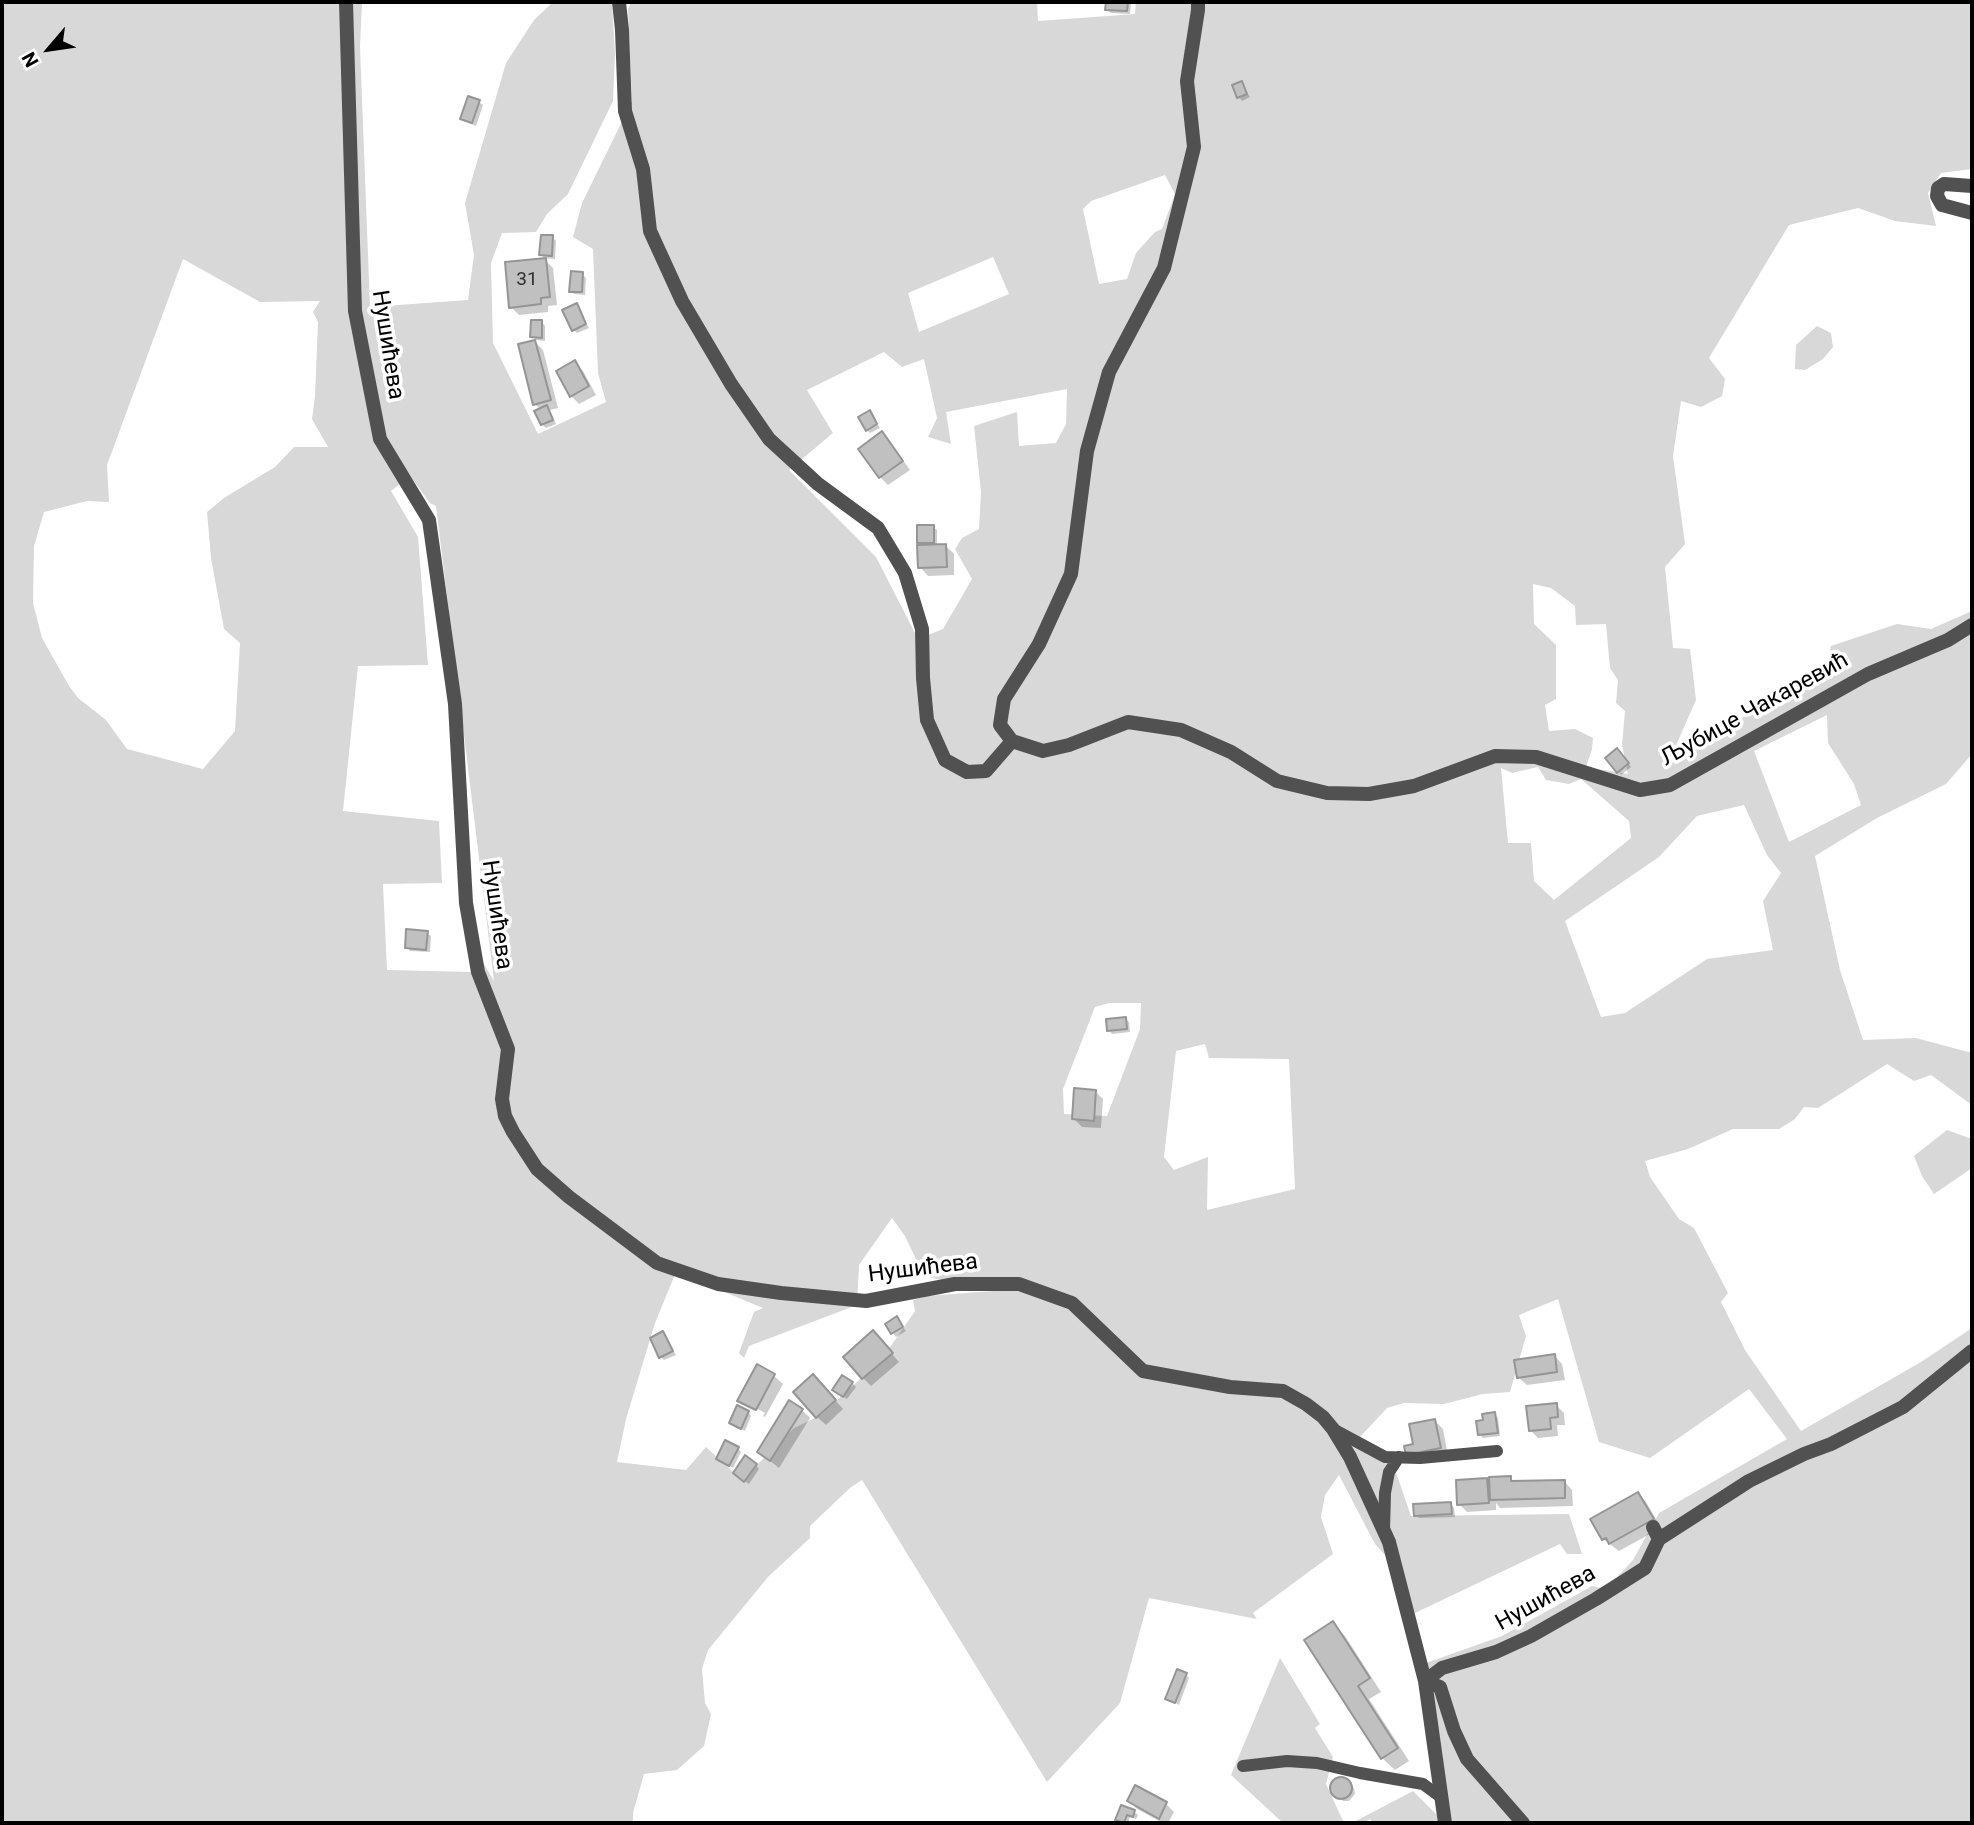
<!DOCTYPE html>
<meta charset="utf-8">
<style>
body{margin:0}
#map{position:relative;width:1974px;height:1825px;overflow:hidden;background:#fff;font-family:Roboto,sans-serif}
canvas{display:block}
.frame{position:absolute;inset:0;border:4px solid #000;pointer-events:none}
.north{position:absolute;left:14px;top:14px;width:70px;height:70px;-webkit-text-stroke:5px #fff;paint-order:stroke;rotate:241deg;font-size:19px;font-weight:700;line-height:28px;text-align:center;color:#000}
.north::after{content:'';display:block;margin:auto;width:24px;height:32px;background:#000;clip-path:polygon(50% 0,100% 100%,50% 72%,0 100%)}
</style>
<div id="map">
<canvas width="1974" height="1825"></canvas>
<div class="frame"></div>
<div class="north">N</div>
</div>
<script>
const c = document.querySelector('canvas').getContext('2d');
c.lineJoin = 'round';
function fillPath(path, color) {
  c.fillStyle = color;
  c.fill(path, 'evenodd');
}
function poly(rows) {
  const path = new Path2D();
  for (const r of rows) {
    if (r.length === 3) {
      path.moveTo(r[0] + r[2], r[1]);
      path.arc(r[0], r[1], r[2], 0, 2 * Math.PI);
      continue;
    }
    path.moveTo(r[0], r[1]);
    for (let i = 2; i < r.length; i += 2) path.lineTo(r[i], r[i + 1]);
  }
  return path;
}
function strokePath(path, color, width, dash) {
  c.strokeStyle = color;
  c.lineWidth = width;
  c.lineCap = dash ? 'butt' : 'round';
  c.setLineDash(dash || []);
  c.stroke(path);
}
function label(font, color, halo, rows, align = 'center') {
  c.font = font + ' Roboto,sans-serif';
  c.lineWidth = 7;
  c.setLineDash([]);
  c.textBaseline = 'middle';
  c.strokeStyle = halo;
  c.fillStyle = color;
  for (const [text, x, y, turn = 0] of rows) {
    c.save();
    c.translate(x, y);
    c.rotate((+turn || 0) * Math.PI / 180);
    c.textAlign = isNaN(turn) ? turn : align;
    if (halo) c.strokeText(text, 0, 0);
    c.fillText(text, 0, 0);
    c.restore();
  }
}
const green = poly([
 [2,2,362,2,360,47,370,307,468,300,474,255,465,203,506,63,534,20,553,2,612,2,615,54,613,101,568,194,547,214,536,232,502,233,491,263,493,343,538,434,606,402,598,373,593,249,573,237,582,203,632,101,628,9,631,2,1037,2,1038,21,1135,14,1136,2,1972,2,1972,169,1941,173,1928,193,1936,226,1895,221,1858,208,1789,225,1709,358,1725,379,1722,396,1701,407,1681,401,1673,456,1685,544,1665,567,1673,648,1690,649,1696,700,1669,761,1827,667,1831,646,1897,624,1931,629,1972,611,1972,754,1946,784,1877,818,1815,856,1840,970,1863,1040,1916,1038,1972,1053,1972,1105,1931,1075,1914,1081,1887,1064,1818,1108,1804,1107,1795,1119,1779,1129,1733,1129,1688,1149,1645,1161,1650,1177,1679,1219,1694,1228,1728,1293,1721,1302,1745,1350,1801,1431,1921,1362,1972,1328,1972,1823,1449,1823,1426,1663,1502,1636,1592,1586,1606,1589,1633,1560,1659,1513,1787,1439,1749,1389,1650,1458,1599,1442,1558,1299,1519,1315,1526,1336,1510,1392,1483,1394,1444,1404,1404,1403,1387,1408,1360,1437,1389,1452,1411,1516,1569,1514,1582,1554,1567,1554,1560,1544,1415,1613,1385,1555,1375,1544,1339,1475,1325,1495,1321,1517,1333,1554,1253,1613,1257,1619,1149,1598,1120,1703,1047,1782,862,1480,850,1488,810,1526,810,1538,768,1577,708,1650,702,1669,705,1703,711,1714,704,1746,677,1770,644,1774,633,1813,633,1823,2,1823],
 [1165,175,1175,194,1162,229,1155,232,1136,253,1127,279,1099,284,1083,209,1091,201],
 [993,257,1009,294,919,332,908,293],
 [183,259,260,302,320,301,313,312,318,322,315,396,312,419,328,447,294,447,275,467,224,498,207,512,211,558,224,629,240,643,235,731,203,769,127,749,106,720,78,698,69,686,42,638,33,603,34,546,44,512,87,501,109,502,107,465],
 [884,352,902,367,924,359,937,418,928,437,951,444,946,412,1067,389,1066,424,1056,443,1019,446,1017,412,974,426,981,492,979,529,962,538,955,549,972,579,943,629,918,639,876,557,789,470,833,433,807,390],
 [410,476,430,503,436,506,494,981,468,937,473,972,387,970,383,884,442,883,439,821,343,811,358,666,428,665,418,537,391,491],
 [1533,584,1551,588,1575,606,1576,625,1606,624,1610,668,1618,680,1616,703,1625,711,1622,745,1628,774,1586,767,1592,749,1593,738,1575,729,1549,731,1545,705,1556,699,1556,645,1534,624],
 [1827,715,1828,743,1854,784,1861,805,1789,842,1754,751],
 [1538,767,1546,780,1569,784,1581,779,1629,821,1631,838,1554,900,1534,881,1531,843,1508,843,1501,768,1512,773],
 [1744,805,1767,855,1781,873,1763,901,1773,950,1707,959,1625,1013,1601,1017,1565,921,1659,857,1697,816],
 [1109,1003,1141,1003,1140,1029,1107,1116,1064,1114,1063,1089,1095,1007],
 [1205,1044,1209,1058,1289,1059,1295,1189,1207,1210,1208,1157,1174,1170,1164,1157,1176,1051],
 [892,1218,905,1236,924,1276,993,1291,927,1296,913,1300,915,1311,882,1359,821,1415,794,1428,742,1480,706,1447,686,1470,617,1462,626,1419,655,1323,676,1272,763,1308,754,1312,739,1353,744,1358,749,1346,857,1305,859,1265],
 [1817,326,1831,333,1833,347,1823,359,1805,370,1795,369,1796,345],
 [1947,1130,1972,1139,1972,1168,1934,1194,1922,1176,1914,1156],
 [1280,1658,1320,1724,1315,1728,1333,1757,1326,1784,1344,1823,1283,1823,1231,1775],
 [1413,1791,1437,1815,1438,1823,1373,1823,1370,1819,1364,1823,1352,1823]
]);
const shadow = poly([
 [1107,2,1131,2,1130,14,1111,13,1107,10],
 [1241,83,1250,97,1242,101,1239,97],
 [479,102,483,105,476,126,466,122,462,119],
 [552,237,556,241,555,259,544,258,541,254],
 [545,260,553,268,557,305,548,306,548,312,519,315,511,307],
 [582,274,586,278,585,295,574,294,571,291],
 [576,305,589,328,577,333,574,330],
 [542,322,545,326,545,341,536,340,532,337],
 [535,342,543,350,558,408,550,410,556,424,546,428,542,424,541,410,535,404],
 [575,363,583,371,596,395,579,404,571,396],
 [873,416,880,428,870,433,867,430],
 [882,434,890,442,910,470,888,485,880,477],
 [933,527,937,530,937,546,946,546,954,554,954,575,928,576,920,567,923,546,919,542],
 [1621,754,1631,767,1621,775,1618,771],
 [427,933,431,936,430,952,410,951,407,947],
 [1125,1019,1129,1022,1130,1032,1112,1034,1109,1030],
 [1095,1091,1103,1099,1101,1128,1082,1127,1074,1119],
 [897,1319,906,1331,896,1337,893,1333],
 [663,1333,676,1355,664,1360,661,1357],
 [881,1341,899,1362,871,1386,863,1378],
 [1554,1355,1562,1364,1565,1380,1527,1385,1518,1377],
 [757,1367,774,1376,783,1384,765,1417,748,1408,739,1400],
 [747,1403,765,1413,763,1416,747,1407],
 [852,1383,856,1387,847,1399,838,1393],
 [821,1384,843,1409,826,1425,817,1417],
 [1556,1405,1564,1413,1565,1425,1557,1425,1558,1436,1538,1438,1530,1430],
 [802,1410,810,1418,779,1468,759,1452],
 [748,1412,751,1416,745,1431,731,1423],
 [1494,1414,1498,1418,1500,1436,1483,1438,1480,1435,1485,1421],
 [1435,1421,1443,1429,1448,1456,1416,1462,1415,1446],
 [738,1448,741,1452,733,1468,718,1459],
 [756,1465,759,1469,749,1484,738,1477],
 [1510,1478,1516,1483,1564,1481,1572,1490,1573,1506,1500,1508,1496,1503,1496,1510,1467,1512,1459,1504,1486,1480,1491,1485],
 [1638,1494,1646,1502,1661,1528,1619,1551,1603,1539],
 [1451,1504,1454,1508,1455,1517,1419,1518,1416,1515],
 [1333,1624,1345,1636,1381,1692,1369,1699,1409,1761,1395,1770,1382,1758],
 [1186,1675,1189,1678,1179,1705,1167,1698],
 [1342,1779,1354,1788,1355,1794,1349,1801,1343,1801,1334,1793,1332,1787,1337,1780],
 [1136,1788,1166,1804,1174,1812,1168,1823,1163,1823,1137,1809,1129,1801],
 [1134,1812,1138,1815,1136,1819,1130,1817,1128,1823,1122,1823,1117,1819]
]);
const building = poly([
 [1106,2,1128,2,1127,11,1105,10,1106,2],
 [1242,81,1247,94,1237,98,1232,85,1242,81],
 [468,96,480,100,472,123,460,119,468,96],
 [541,235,553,235,552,256,539,255,541,235],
 [546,258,550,297,541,298,541,304,509,308,505,262,546,258],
 [571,271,583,272,582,292,569,292,571,271],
 [577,303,586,324,572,331,562,310,577,303],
 [531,320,542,320,542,338,530,337,531,320],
 [535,340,551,400,533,405,518,344,535,340],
 [575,360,589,386,570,397,556,371,575,360],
 [547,405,553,420,541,425,534,411,547,405],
 [870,410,877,424,866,431,858,417,870,410],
 [882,431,903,461,879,478,858,449,882,431],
 [917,525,934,525,934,543,917,543,917,525],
 [946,544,947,567,918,568,917,545,946,544],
 [1617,748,1629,763,1617,773,1605,758,1617,748],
 [406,929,428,931,426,950,405,948,406,929],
 [1126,1017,1127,1029,1107,1031,1106,1019,1126,1017],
 [1074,1088,1096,1090,1094,1121,1072,1119,1074,1088],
 [897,1316,903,1327,891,1334,885,1324,897,1316],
 [873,1330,893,1353,862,1379,843,1357,873,1330],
 [663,1331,673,1351,659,1358,650,1338,663,1331],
 [1555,1354,1557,1372,1517,1378,1514,1360,1555,1354],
 [757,1364,775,1374,756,1410,737,1401,757,1364],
 [813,1374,836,1400,816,1418,793,1392,813,1374],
 [842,1375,853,1382,843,1397,832,1390,842,1375],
 [789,1400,803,1409,770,1461,757,1452,789,1400],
 [1557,1403,1558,1417,1550,1418,1551,1429,1529,1431,1526,1406,1557,1403],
 [737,1405,749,1411,741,1429,729,1423,737,1405],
 [1495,1412,1498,1433,1478,1435,1476,1421,1483,1420,1482,1414,1495,1412],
 [1435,1419,1441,1448,1406,1455,1404,1446,1413,1444,1409,1424,1435,1419],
 [725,1440,739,1447,729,1466,716,1459,725,1440],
 [745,1455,757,1464,744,1482,733,1473,745,1455],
 [1511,1476,1511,1481,1565,1480,1565,1498,1490,1500,1489,1477,1511,1476],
 [1487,1478,1489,1503,1457,1505,1456,1480,1487,1478],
 [1638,1492,1654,1519,1609,1544,1606,1538,1602,1540,1590,1519,1638,1492],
 [1451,1502,1452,1514,1414,1516,1413,1504,1451,1502],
 [1333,1621,1370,1678,1358,1686,1398,1748,1381,1759,1304,1640,1333,1621],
 [1177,1669,1187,1673,1175,1703,1165,1699,1177,1669],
 [1341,1788,11],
 [1135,1785,1167,1802,1159,1819,1127,1801,1135,1785],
 [1121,1805,1135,1810,1133,1817,1127,1815,1124,1823,1115,1820,1121,1805]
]);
const service = poly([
 [1333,1429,1385,1457,1420,1458,1497,1451],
 [1384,1530,1385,1493,1389,1472,1399,1457],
 [1243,1766,1287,1761,1317,1763,1360,1773,1423,1784,1442,1798]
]);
const minor = poly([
 [346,2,355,311,380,439,429,520,455,704,466,903,478,972,508,1049,502,1099,505,1116,513,1132,537,1169,569,1197,657,1263,718,1284,781,1293,866,1301,955,1284,1019,1284,1072,1303,1143,1371,1230,1387,1283,1391,1306,1404,1323,1417,1333,1429,1350,1457,1389,1542,1425,1681,1445,1823],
 [619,2,622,30,625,111,643,169,650,231,682,301,731,384,769,439,818,484,878,528,905,573,922,629,923,678,927,720,945,760,967,772,986,771,1012,741],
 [1972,186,1944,184,1938,188,1937,196,1942,205,1972,213],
 [1012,741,1043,751,1069,745,1128,722,1181,730,1231,752,1277,781,1327,793,1369,794,1414,786,1495,756,1536,757,1640,790,1670,785,1868,674,1948,640,1972,625],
 [1012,741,1000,725,1004,699,1039,644,1071,574,1087,451,1109,372,1164,268,1194,147,1187,81,1198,10,1198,2],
 [1659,1539,1749,1481,1804,1454,1831,1444,1903,1407,1972,1351],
 [1425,1681,1442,1668,1496,1652,1531,1636,1596,1599,1645,1568,1659,1539,1653,1527],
 [1425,1681,1440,1687,1454,1731,1467,1759,1523,1823]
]);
const numberNames = [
 ["31",527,280]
];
const streetNames = [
 ["Нушићева",387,345,81],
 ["Љубице Чакаревић",1755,710,-29],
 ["Нушићева",496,915,82],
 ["Нушићева",923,1269,-7],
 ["Нушићева",1546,1599,-29]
];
fillPath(green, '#d8d8d8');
fillPath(shadow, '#0003');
fillPath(building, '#c0c0c0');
strokePath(building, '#959595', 2);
strokePath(service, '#515151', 12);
strokePath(minor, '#515151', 14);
label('19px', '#303030', null, numberNames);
label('23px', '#000', '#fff', streetNames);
</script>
